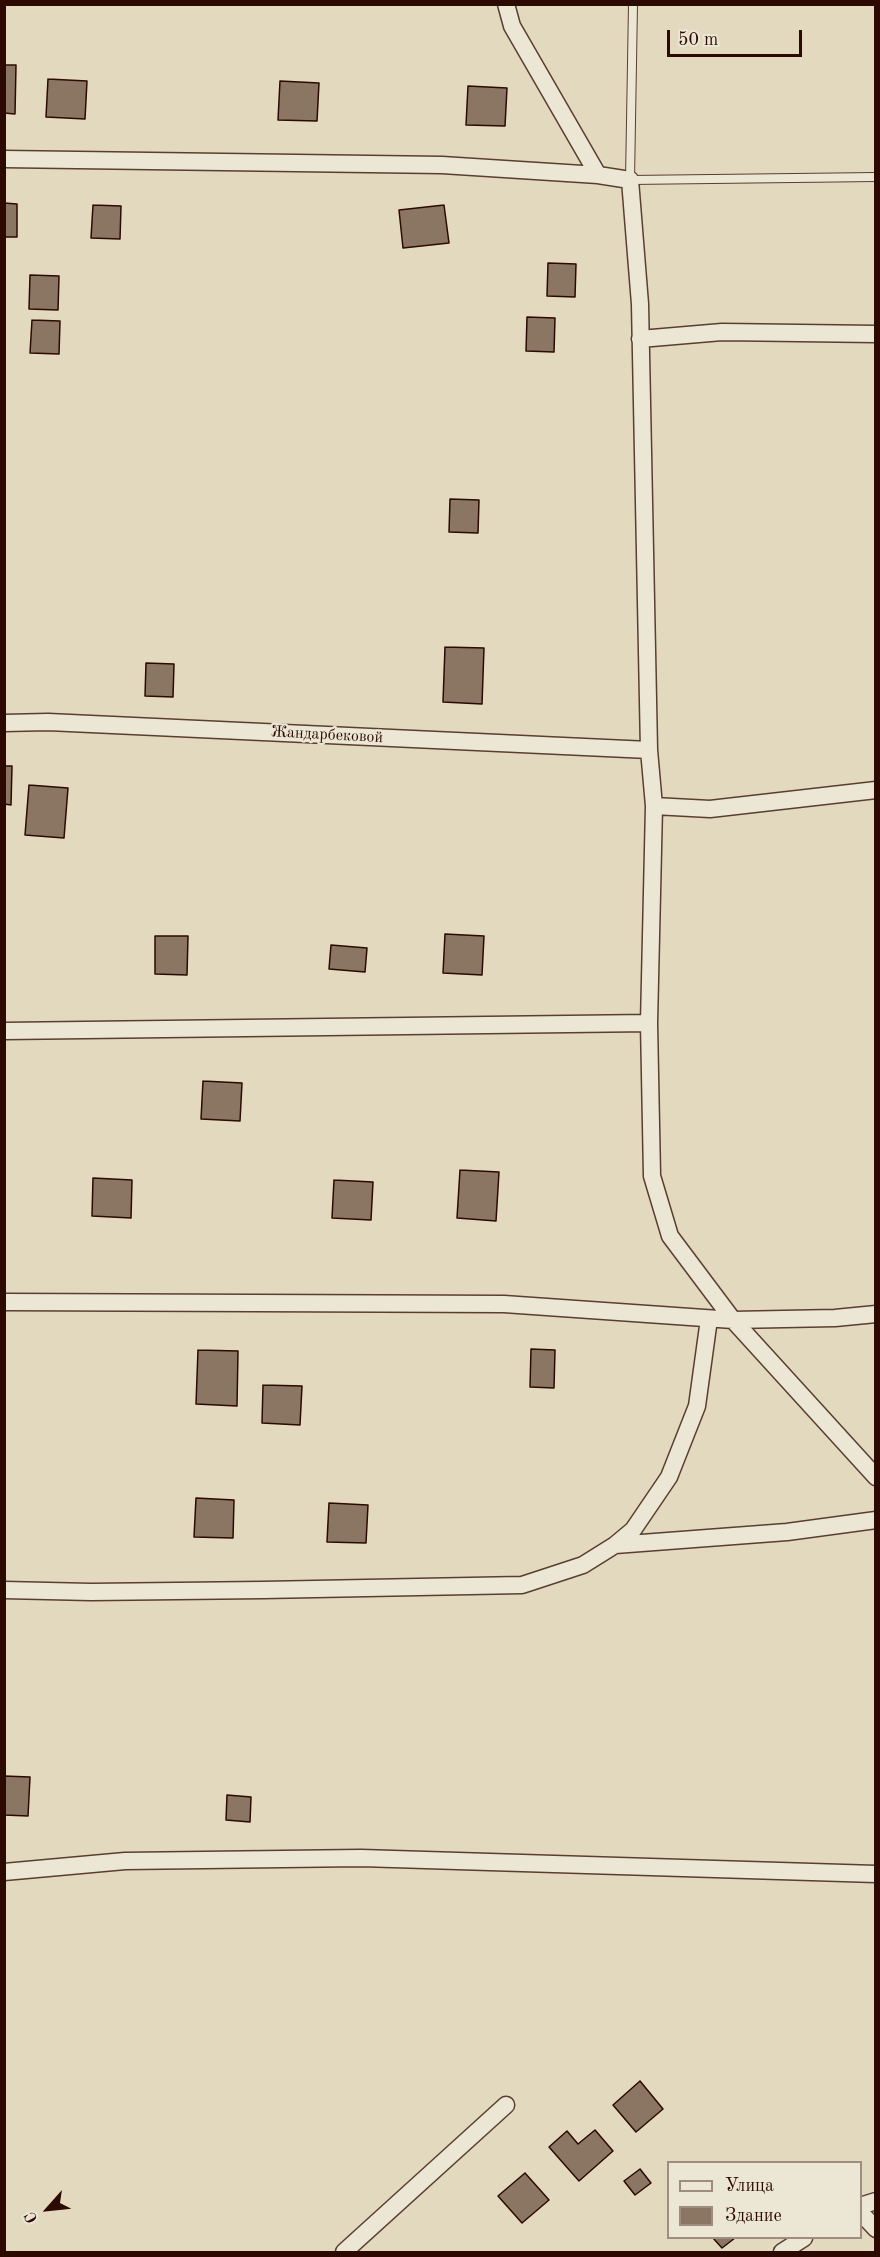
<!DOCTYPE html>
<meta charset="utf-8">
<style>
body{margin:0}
#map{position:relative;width:880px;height:2257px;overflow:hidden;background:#e2d9bf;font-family:"Old Standard TT",serif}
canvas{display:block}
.frame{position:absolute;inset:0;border:6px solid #2c0a01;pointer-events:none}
.legend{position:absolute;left:667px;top:2161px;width:195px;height:78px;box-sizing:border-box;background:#ece6d5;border:2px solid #9f8e80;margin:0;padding:8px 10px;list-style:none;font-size:18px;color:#2c0a01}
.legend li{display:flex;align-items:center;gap:12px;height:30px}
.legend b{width:30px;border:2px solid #9f8e80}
.north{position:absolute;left:18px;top:2179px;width:60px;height:60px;-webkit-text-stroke:4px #ece6d5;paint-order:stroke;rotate:243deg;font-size:16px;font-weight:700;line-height:24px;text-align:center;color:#2c0a01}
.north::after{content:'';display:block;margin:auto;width:21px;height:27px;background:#2c0a01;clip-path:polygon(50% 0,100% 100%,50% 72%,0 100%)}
.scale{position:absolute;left:667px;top:30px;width:135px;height:27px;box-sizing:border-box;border:3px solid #2c0a01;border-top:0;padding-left:8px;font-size:18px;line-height:21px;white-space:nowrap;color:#2c0a01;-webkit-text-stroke:4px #ece6d5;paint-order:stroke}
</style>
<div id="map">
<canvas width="880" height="2257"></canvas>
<div class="frame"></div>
<ul class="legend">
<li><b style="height:8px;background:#ece6d5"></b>Улица</li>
<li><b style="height:16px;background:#8b7664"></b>Здание</li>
</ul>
<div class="north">С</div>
<div class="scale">50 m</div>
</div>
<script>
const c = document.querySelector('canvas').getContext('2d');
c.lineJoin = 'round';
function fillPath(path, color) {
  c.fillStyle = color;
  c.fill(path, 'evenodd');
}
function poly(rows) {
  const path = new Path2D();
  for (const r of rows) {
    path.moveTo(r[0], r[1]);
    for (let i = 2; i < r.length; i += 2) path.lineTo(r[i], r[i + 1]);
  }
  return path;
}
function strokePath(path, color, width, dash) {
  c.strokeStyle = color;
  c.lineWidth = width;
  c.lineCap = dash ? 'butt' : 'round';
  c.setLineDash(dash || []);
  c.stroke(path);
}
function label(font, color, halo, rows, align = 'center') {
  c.font = font + ' "Old Standard TT",serif';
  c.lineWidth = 4.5;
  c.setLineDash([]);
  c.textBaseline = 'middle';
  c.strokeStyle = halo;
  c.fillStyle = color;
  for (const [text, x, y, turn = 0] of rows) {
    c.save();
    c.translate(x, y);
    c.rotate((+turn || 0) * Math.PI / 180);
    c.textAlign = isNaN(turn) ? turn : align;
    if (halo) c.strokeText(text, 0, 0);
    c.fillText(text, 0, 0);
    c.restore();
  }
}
const building = poly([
 [4,65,16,65,15,114,4,113,4,65],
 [48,79,87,81,85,119,46,117,48,79],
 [280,81,319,83,317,121,278,120,280,81],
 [468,86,507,88,505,126,466,125,468,86],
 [4,203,17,204,17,237,4,237,4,203],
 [93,205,121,206,120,239,91,238,93,205],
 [444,205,449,243,403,248,399,210,444,205],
 [548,263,576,264,575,297,547,296,548,263],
 [30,275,59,276,58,310,29,309,30,275],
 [527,317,555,318,554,352,526,351,527,317],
 [32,320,60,321,59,354,30,353,32,320],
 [450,499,479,500,478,533,449,532,450,499],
 [445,647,484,648,482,704,443,702,445,647],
 [146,663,174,664,173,697,145,696,146,663],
 [4,766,12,766,11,805,4,804,4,766],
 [29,785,68,788,64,838,25,835,29,785],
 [445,934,484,936,482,975,443,973,445,934],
 [155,936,188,936,187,975,155,974,155,936],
 [331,945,367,948,365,972,329,969,331,945],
 [203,1081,242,1083,240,1121,201,1119,203,1081],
 [460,1170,499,1172,496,1221,457,1218,460,1170],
 [93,1178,132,1180,131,1218,92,1216,93,1178],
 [334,1180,373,1182,371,1220,332,1218,334,1180],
 [531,1349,555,1350,554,1388,530,1387,531,1349],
 [198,1350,238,1351,237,1406,196,1404,198,1350],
 [263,1385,302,1386,300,1425,262,1423,263,1385],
 [196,1498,234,1500,233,1538,194,1537,196,1498],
 [329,1503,368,1505,366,1543,327,1542,329,1503],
 [4,1776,30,1777,28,1816,4,1815,4,1776],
 [227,1795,251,1797,250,1822,226,1820,227,1795],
 [640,2081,663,2109,636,2132,613,2105,640,2081],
 [595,2130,613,2151,579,2181,549,2147,567,2131,578,2144,595,2130],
 [640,2169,651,2183,635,2195,624,2181,640,2169],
 [525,2173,549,2200,522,2223,498,2196,525,2173],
 [713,2238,735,2238,722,2248,713,2238]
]);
const service = poly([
 [633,4,630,180,876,177]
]);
const minor = poly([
 [506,4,512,26,598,175],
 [4,159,442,165,598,175,630,180,640,304,649,750,654,806,649,1023,652,1176,670,1236,733,1320,876,1477],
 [640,339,722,332,876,334],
 [4,723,48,722,649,750],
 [654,806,710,809,876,790],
 [4,1031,649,1023],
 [4,1302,504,1304,733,1320,835,1318,876,1314],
 [615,1545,787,1532,876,1520],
 [4,1590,91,1592,263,1590,522,1585,583,1565,615,1545,633,1530,669,1477,697,1406,709,1319],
 [4,1872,125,1861,361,1858,876,1874],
 [860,2206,876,2201],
 [860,2212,876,2229],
 [344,2252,506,2105],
 [782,2252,804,2238]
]);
const streetNames = [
 ["Жандарбековой",327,735,3]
];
fillPath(building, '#8b7664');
strokePath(building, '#2c0a01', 1.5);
strokePath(service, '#5a3e30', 10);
strokePath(minor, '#5a3e30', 19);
strokePath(service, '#ece6d5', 8);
strokePath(minor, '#ece6d5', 16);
label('16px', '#2c0a01', '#ece6d5', streetNames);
</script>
